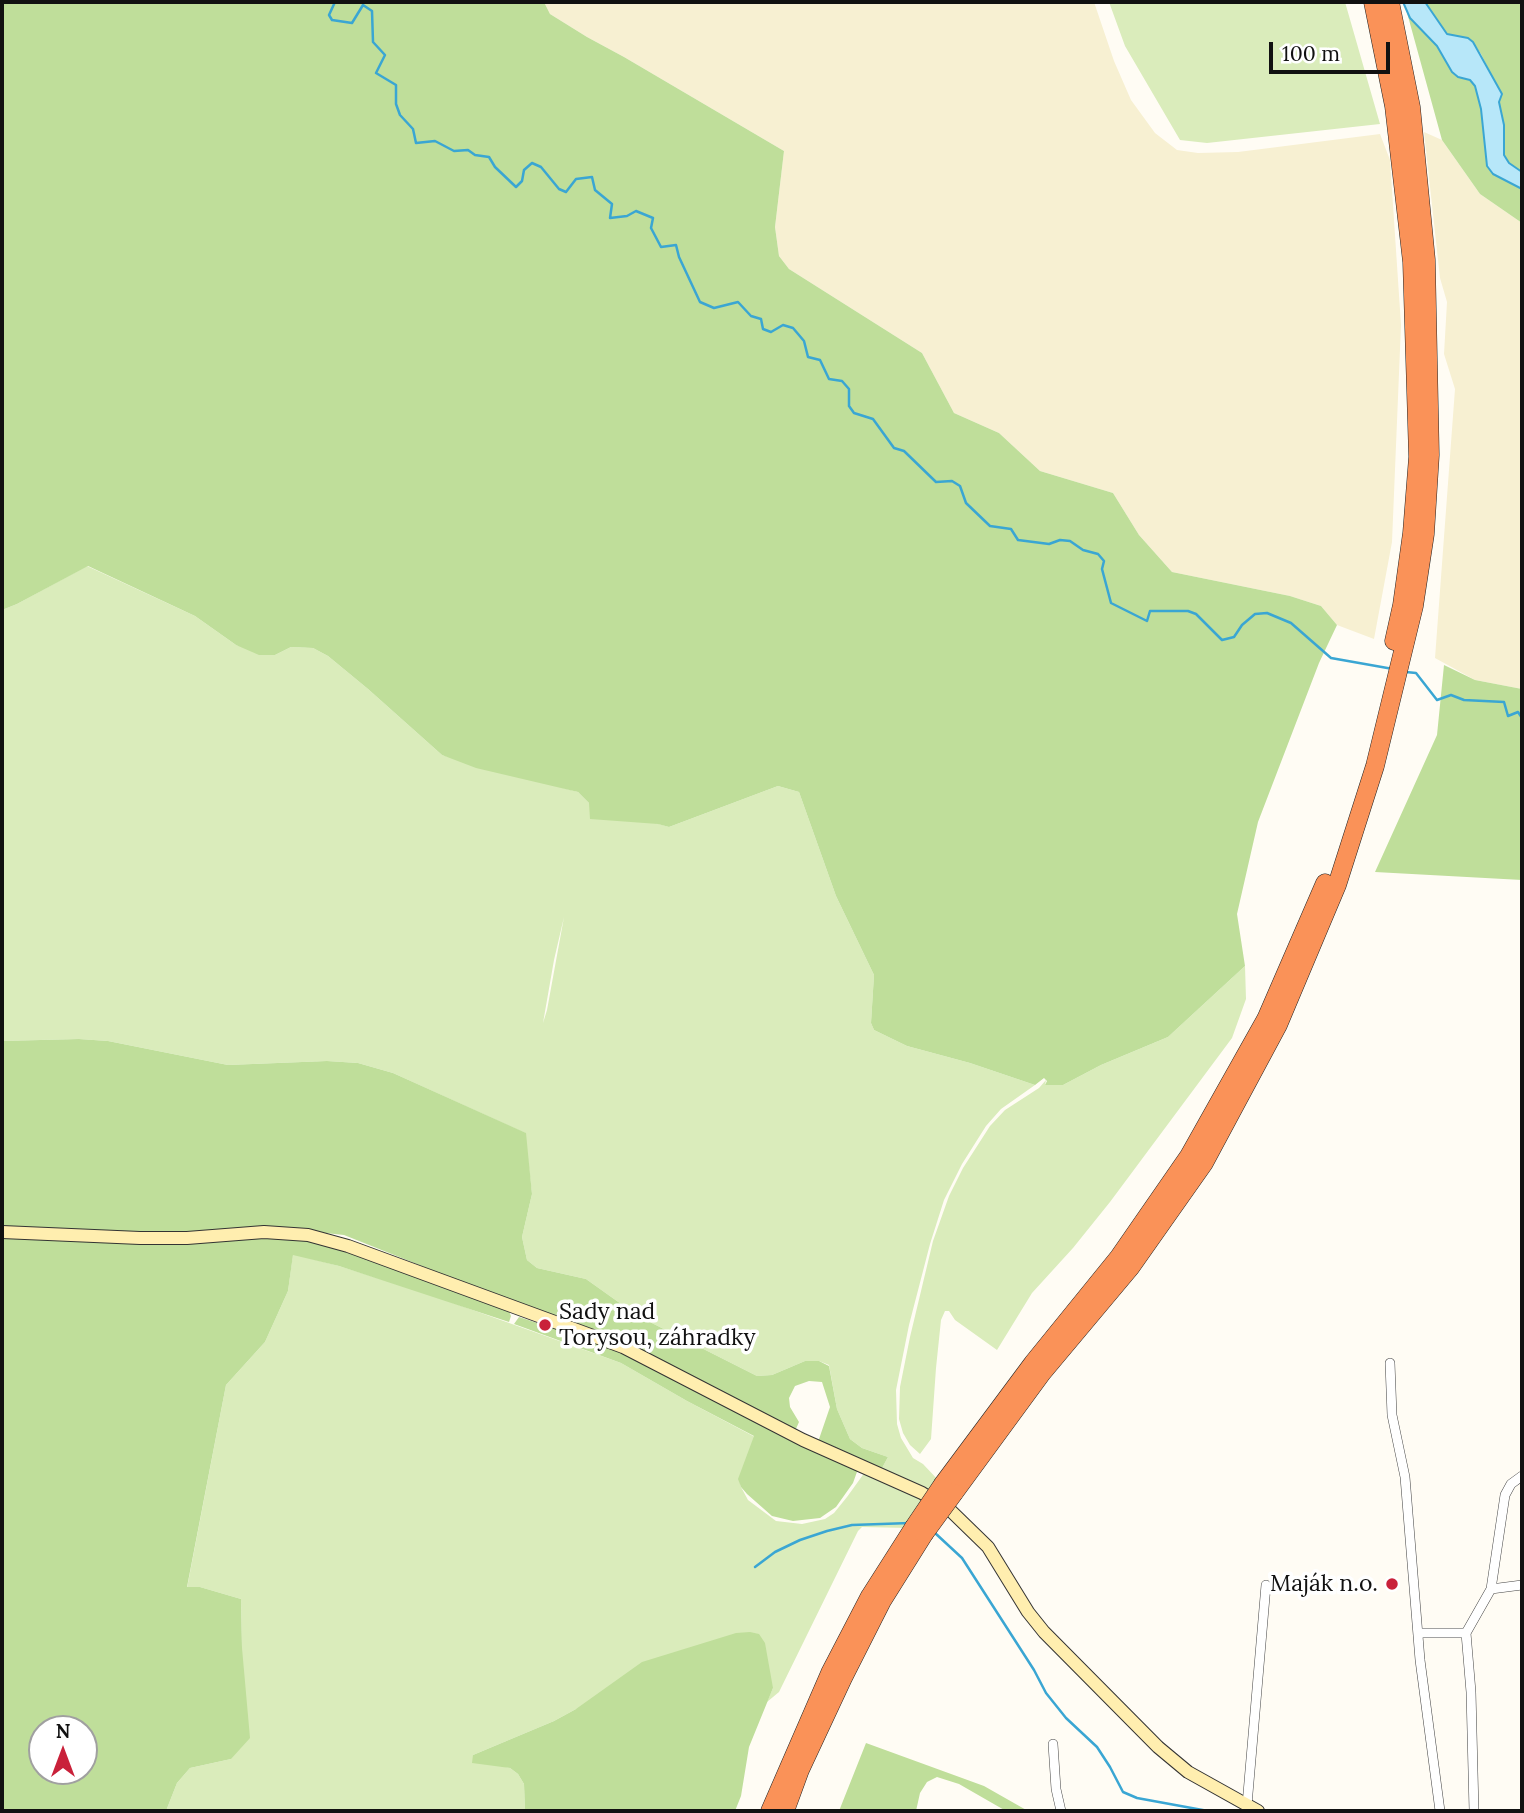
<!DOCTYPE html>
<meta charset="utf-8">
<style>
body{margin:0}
#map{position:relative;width:1524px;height:1813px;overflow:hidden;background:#fffcf4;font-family:Lora,serif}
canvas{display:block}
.frame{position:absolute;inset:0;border:4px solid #111;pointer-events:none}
.north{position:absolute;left:28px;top:1715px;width:70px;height:70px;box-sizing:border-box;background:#fff;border:2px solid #a0a0a0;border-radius:50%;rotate:0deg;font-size:19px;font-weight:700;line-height:28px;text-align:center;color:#111}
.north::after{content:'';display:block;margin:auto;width:24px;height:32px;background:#c9213a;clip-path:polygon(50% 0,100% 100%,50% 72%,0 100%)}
.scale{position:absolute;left:1269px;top:42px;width:121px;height:32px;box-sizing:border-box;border:4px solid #111;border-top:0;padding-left:9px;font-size:21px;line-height:24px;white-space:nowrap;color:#111;-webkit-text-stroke:5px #fff;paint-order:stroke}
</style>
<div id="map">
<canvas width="1524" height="1813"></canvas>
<div class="frame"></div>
<div class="north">N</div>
<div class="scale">100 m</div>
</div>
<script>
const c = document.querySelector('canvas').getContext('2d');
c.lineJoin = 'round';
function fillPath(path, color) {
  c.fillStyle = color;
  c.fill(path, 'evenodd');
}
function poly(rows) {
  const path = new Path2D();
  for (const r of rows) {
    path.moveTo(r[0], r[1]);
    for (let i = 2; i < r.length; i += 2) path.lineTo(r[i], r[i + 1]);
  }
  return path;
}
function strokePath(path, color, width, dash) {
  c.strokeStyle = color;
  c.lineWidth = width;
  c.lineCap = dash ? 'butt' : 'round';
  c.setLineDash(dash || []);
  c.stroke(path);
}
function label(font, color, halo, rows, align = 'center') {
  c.font = font + ' Lora,serif';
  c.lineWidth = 7;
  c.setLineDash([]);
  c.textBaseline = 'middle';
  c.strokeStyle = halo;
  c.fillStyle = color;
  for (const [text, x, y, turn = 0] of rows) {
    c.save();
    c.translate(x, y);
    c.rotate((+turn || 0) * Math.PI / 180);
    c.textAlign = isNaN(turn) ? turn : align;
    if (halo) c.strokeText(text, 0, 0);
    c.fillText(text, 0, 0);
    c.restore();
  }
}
const farmland = poly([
 [544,2,1094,2,1114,61,1131,100,1155,133,1177,150,1198,153,1238,152,1380,134,1390,160,1401,325,1392,542,1374,639,1337,625,1321,606,1290,596,1172,572,1139,535,1113,493,1040,471,999,433,954,413,922,353,789,269,779,256,775,227,784,151,624,57,587,37,550,14],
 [1424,132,1442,140,1480,194,1522,223,1522,689,1475,680,1435,658,1455,389,1444,354,1447,302,1440,278]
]);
const green = poly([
 [1109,2,1345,2,1380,124,1207,143,1180,140,1125,46],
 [87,566,195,616,236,645,275,655,291,647,313,648,328,656,368,689,442,755,578,792,589,803,669,827,778,786,799,792,836,896,874,975,871,1023,874,1030,907,1046,970,1063,1035,1085,1001,1109,986,1126,962,1164,944,1200,930,1244,909,1325,896,1390,897,1424,901,1438,913,1458,923,1464,940,1482,938,1495,881,1470,888,1457,862,1448,850,1439,837,1409,829,1365,819,1361,805,1361,772,1375,757,1376,638,1316,586,1279,537,1268,527,1260,522,1237,532,1194,525,1133,393,1073,358,1063,327,1061,228,1065,108,1041,79,1039,2,1041,2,610,17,604],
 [564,917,547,1010,543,1023,554,960],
 [1245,966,1246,999,1232,1038,1110,1202,1073,1248,1032,1293,997,1350,955,1320,949,1311,945,1311,941,1320,936,1368,931,1439,920,1454,910,1445,903,1433,899,1419,900,1387,910,1337,933,1241,949,1196,963,1168,990,1126,1005,1110,1039,1088,1046,1080,1045,1085,1063,1085,1101,1065,1168,1037],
 [293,1254,339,1266,428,1294,621,1363,687,1401,755,1437,739,1479,741,1487,748,1500,776,1521,802,1524,825,1519,834,1513,847,1497,865,1472,927,1500,909,1528,862,1527,858,1531,779,1692,767,1702,773,1688,576,1709,554,1721,473,1755,493,1764,510,1768,518,1774,524,1784,525,1811,166,1811,177,1783,190,1768,231,1759,242,1648,241,1599,200,1587,187,1588,226,1385,265,1342,288,1291]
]);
const forest = poly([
 [2,2,544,2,550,14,587,37,624,57,784,151,775,227,779,256,789,269,922,353,954,413,999,433,1040,471,1113,493,1139,535,1172,572,1290,596,1321,606,1337,625,1319,663,1258,822,1237,914,1245,966,1168,1037,1101,1065,1063,1085,1045,1085,1047,1081,1044,1078,1035,1085,970,1063,907,1046,874,1030,871,1023,874,975,836,896,799,792,778,786,669,827,658,824,590,819,589,803,578,792,476,768,442,755,368,689,328,656,313,648,291,647,275,655,259,655,236,645,195,616,88,566,17,604,2,610],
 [1425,2,1522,2,1522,172,1509,163,1504,155,1504,137,1499,102,1501,94,1481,54,1473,42,1468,38,1447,34],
 [1406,9,1410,18,1437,46,1452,72,1458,77,1470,80,1475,85,1481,109,1487,165,1493,174,1522,189,1522,223,1480,194,1442,140],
 [1444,665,1475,680,1522,689,1522,880,1375,872,1437,735],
 [79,1039,108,1041,228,1065,327,1061,358,1063,393,1073,526,1133,532,1194,522,1237,527,1260,537,1268,586,1279,638,1316,757,1376,772,1375,805,1361,819,1361,829,1366,837,1409,850,1439,862,1448,888,1457,881,1470,818,1442,830,1407,822,1382,809,1381,795,1386,789,1398,790,1407,799,1422,795,1431,608,1334,507,1300,344,1235,297,1230,337,1247,508,1309,511,1316,509,1322,339,1266,293,1255,288,1291,265,1342,226,1385,187,1587,200,1587,241,1599,242,1648,250,1738,231,1759,190,1768,177,1783,166,1811,2,1811,2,1041],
 [42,1729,84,1729,84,1771,42,1771],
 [519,1317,620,1350,858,1469,853,1483,836,1507,820,1518,793,1521,772,1516,747,1494,741,1487,738,1479,754,1436,687,1401,621,1363,514,1324],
 [750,1632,759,1634,765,1643,773,1688,749,1747,741,1796,735,1811,525,1811,524,1784,518,1774,510,1768,472,1763,473,1755,554,1721,576,1709,642,1662,736,1633],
 [866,1743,984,1786,1028,1811,1006,1811,959,1784,937,1777,927,1782,920,1793,916,1811,839,1811]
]);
const water = poly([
 [1403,2,1425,2,1447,34,1468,38,1473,42,1502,94,1499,102,1504,125,1504,155,1509,163,1522,172,1522,189,1493,174,1487,166,1481,109,1475,86,1470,80,1458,77,1452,72,1437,46,1410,18,1403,2]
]);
const stream = poly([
 [335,2,329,15,332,20,352,23,363,5,372,11,373,42,385,55,376,73,396,85,396,104,400,115,413,129,416,143,435,141,454,151,468,150,475,155,489,157,495,167,516,187,522,181,524,170,532,163,541,167,559,189,566,192,576,179,592,177,595,190,612,204,610,218,627,216,636,211,653,218,651,228,661,247,676,245,679,257,700,302,714,308,738,302,751,316,761,319,763,329,771,332,783,325,793,328,804,341,808,357,820,360,829,379,842,381,849,389,849,406,854,413,873,419,894,448,904,451,936,482,952,481,960,486,966,503,990,526,1011,529,1018,540,1049,544,1060,540,1070,541,1083,550,1098,554,1104,561,1102,569,1111,603,1147,621,1150,611,1188,611,1196,614,1222,640,1234,637,1242,625,1255,614,1267,613,1291,623,1331,658,1393,669],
 [1406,672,1416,673,1437,700,1451,695,1464,700,1504,702,1508,716,1518,712,1522,718],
 [935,1533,962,1558,1034,1670,1046,1693,1066,1718,1097,1747,1110,1767,1123,1792,1137,1798,1208,1811],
 [755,1567,775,1552,800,1540,827,1531,852,1525,910,1523]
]);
const street = poly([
 [1390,1363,1392,1415,1405,1477,1420,1660,1440,1811],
 [1491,1589,1522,1585],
 [1418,1633,1466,1633],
 [1053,1744,1056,1789,1061,1811],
 [1247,1805,1266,1585],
 [1474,1811,1471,1692,1466,1633,1491,1589,1505,1495,1511,1484,1522,1476]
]);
const secondary = poly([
 [2,1232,140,1238,187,1238,264,1232,308,1235,348,1246,623,1347,803,1440,922,1493,951,1511,988,1547,1028,1612,1044,1632,1158,1747,1188,1772,1258,1811]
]);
const highway = poly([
 [1373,2,1394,106,1412,262,1418,457,1412,533,1402,605,1394,641],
 [943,1484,1033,1363,1119,1257,1189,1156,1266,1019,1325,883],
 [954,1493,1042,1373,1130,1268,1204,1163,1278,1025,1337,885,1375,766,1414,606,1425,534,1430,455,1426,260,1411,107,1390,2],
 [770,1811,830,1673,870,1596,914,1527],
 [785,1811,800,1770,843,1678,882,1601,924,1534]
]);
const highwayBridge = poly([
 [914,1527,943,1484],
 [924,1534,954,1493]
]);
const markers = [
 [545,1325,7,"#c9213a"],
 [1392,1584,7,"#c9213a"]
];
const poiNames = [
 ["Sady nad",559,1312],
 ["Torysou, záhradky",559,1338],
 ["Maják n.o.",1378,1584,"right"]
];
fillPath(farmland, '#f7f0d2');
fillPath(green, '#daecbb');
fillPath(forest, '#bfde9a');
fillPath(water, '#b7e7f9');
strokePath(water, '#3aa6d3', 2);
strokePath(stream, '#3aa6d3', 2.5);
strokePath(street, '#444', 10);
strokePath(secondary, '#333', 14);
strokePath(highway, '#222', 19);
strokePath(street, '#fff', 9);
strokePath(secondary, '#ffeeaf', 12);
strokePath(highway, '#fa9258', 18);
strokePath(highwayBridge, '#222', 19, []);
strokePath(highwayBridge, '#fa9258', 18);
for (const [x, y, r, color] of markers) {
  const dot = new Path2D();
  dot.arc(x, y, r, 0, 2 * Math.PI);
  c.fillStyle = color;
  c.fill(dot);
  strokePath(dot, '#fff', 2.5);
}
label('23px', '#111', '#fff', poiNames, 'left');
</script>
